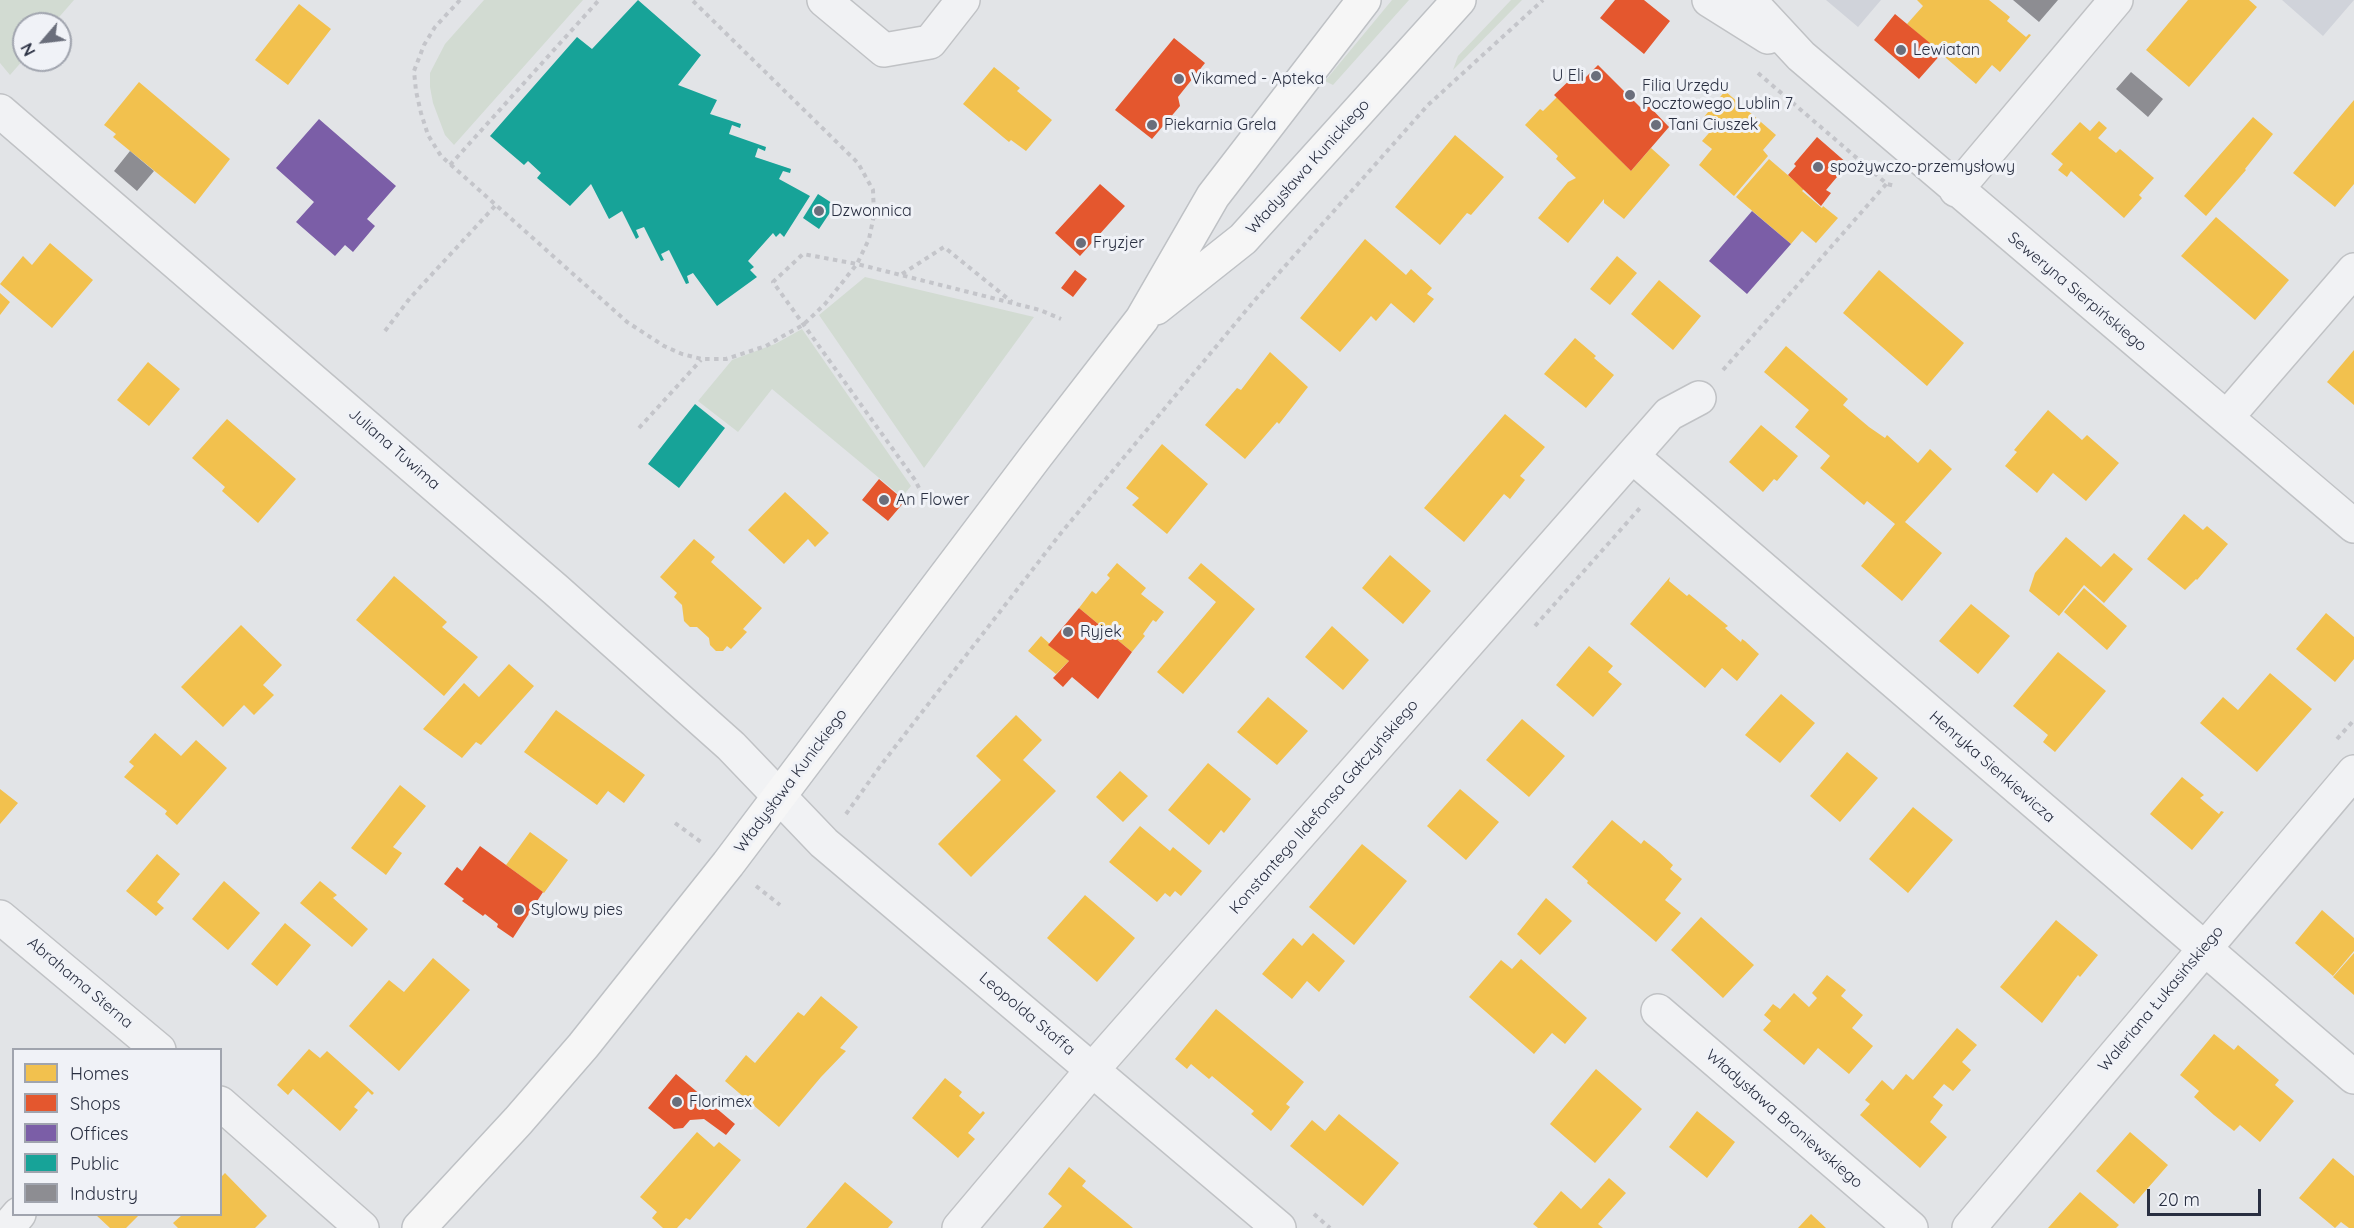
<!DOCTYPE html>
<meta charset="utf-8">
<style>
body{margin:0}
#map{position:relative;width:2354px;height:1228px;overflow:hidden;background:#e2e4e7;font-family:Quicksand,sans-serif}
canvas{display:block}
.legend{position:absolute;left:12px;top:1048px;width:210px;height:168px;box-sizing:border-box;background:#f0f2f7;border:2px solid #a0a4ae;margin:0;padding:8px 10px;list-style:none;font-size:18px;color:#292f41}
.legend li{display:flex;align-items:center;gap:12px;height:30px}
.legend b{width:30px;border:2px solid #a0a4ae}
.north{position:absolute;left:12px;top:12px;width:60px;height:60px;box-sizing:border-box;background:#f0f2f7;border:2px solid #a0a4ae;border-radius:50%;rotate:242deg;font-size:16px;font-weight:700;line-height:24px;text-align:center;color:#292f41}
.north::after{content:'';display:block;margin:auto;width:21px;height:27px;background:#6a6e7b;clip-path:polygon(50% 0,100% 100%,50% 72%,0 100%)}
.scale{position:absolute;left:2147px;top:1189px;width:114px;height:27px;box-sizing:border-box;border:3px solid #292f41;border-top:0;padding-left:8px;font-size:18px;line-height:21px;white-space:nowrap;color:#292f41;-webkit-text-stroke:4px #f0f2f7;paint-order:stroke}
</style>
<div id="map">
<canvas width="2354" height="1228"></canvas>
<ul class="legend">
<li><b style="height:16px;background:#f2c14e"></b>Homes</li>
<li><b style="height:16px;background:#e4572e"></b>Shops</li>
<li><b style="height:16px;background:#7b5ea7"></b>Offices</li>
<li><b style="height:16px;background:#17a398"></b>Public</li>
<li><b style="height:16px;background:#8d8d92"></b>Industry</li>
</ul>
<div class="north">N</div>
<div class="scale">20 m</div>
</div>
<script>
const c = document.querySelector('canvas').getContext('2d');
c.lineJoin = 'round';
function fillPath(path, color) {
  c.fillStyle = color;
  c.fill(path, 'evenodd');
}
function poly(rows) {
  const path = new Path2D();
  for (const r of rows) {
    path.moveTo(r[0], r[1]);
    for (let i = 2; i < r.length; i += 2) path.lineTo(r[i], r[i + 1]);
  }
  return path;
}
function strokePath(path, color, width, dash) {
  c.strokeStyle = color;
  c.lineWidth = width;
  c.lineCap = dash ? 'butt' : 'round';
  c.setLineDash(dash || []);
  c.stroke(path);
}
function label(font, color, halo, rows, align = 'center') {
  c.font = font + ' Quicksand,sans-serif';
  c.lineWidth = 6;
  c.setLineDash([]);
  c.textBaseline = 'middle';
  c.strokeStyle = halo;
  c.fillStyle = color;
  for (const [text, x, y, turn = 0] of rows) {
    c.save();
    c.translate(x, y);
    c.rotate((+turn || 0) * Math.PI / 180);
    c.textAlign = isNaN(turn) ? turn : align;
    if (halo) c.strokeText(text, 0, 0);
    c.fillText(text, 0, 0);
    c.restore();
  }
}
const built = poly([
 [1826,0,1881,0,1858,27],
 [2282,0,2354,0,2323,36]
]);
const green = poly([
 [0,0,74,0,53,24,24,24,24,59,10,75,0,63],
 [484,0,583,0,454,145,445,135,433,103,430,87,430,73,445,44],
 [1392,0,1409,0,1333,85,1325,81],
 [1511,0,1522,0,1453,70,1458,56],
 [865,277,1034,317,924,468,819,315],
 [802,329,911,486,902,497,772,389,738,432,698,401,732,360,775,344]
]);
const homes = poly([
 [1917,0,1989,0,2010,17,2007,21,2026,37,2029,34,2031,35,2000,72,1992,65,1976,84,1907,24,1923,6],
 [2188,0,2249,0,2257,7,2189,87,2146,50],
 [299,4,331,29,288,85,255,60],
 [994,67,1020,88,1017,91,1052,120,1026,151,1011,140,1009,142,963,104],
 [139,82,230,159,195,204,113,137,116,134,104,125],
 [1725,91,1776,135,1763,150,1768,156,1734,196,1699,165,1712,149,1702,141,1715,126,1704,117],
 [1557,97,1631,171,1651,148,1670,165,1624,219,1604,203,1604,199,1568,243,1538,218,1568,182,1576,178,1556,159,1558,156,1525,125,1540,109,1543,111],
 [2354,100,2354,184,2335,207,2293,173],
 [2253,117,2273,134,2245,169,2246,170,2206,216,2184,196],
 [2099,121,2107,128,2098,138,2116,153,2120,149,2154,178,2139,195,2142,198,2124,218,2071,171,2067,177,2058,170,2063,164,2051,154,2080,122,2090,131],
 [1455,135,1504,177,1471,215,1467,213,1440,245,1395,207],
 [1769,159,1804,189,1802,191,1822,208,1823,206,1838,218,1816,243,1802,231,1791,244,1736,197],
 [2216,217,2289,280,2255,320,2181,256],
 [1365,239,1406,275,1411,269,1432,288,1427,294,1434,299,1414,323,1391,303,1376,321,1371,316,1340,352,1300,318],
 [50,243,93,280,52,328,0,284,23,256,32,265],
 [1617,256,1637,273,1610,305,1590,289],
 [1879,270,1964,343,1927,386,1843,313],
 [1659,280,1701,316,1673,350,1631,314],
 [0,293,10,302,0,315],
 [1575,338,1596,356,1594,358,1614,375,1586,408,1544,374],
 [1786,346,1848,399,1843,405,1869,427,1885,438,1887,435,1918,463,1930,449,1952,469,1905,522,1942,553,1902,601,1861,566,1895,524,1867,501,1864,505,1820,468,1830,456,1795,427,1809,410,1764,372],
 [2354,350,2354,405,2327,382],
 [1270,352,1308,387,1279,424,1277,422,1245,459,1205,425,1237,388,1241,390],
 [148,362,180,389,149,426,117,400],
 [2048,410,2082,440,2087,435,2119,463,2086,501,2053,473,2037,493,2005,466,2017,452,2014,450],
 [1505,414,1545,447,1520,476,1525,480,1510,499,1504,494,1464,542,1424,508],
 [227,419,296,479,258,523,222,491,225,487,192,458],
 [1761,425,1798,456,1777,481,1774,479,1763,492,1729,462],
 [1162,444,1208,484,1167,534,1132,505,1139,498,1126,488],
 [785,492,829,533,815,547,808,539,784,564,748,530],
 [2184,514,2203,530,2207,526,2228,544,2197,580,2196,579,2185,590,2147,559],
 [2066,537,2101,567,2114,553,2133,569,2104,603,2084,585,2059,616,2029,591,2035,573],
 [694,539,715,557,711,562,762,608,743,629,747,632,731,649,727,646,723,651,716,651,710,645,709,638,697,627,690,627,684,621,682,605,674,597,677,593,660,577],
 [1390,555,1431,591,1403,624,1362,588],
 [1117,563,1146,588,1141,594,1164,612,1156,622,1153,620,1143,634,1145,636,1132,652,1079,608,1092,591,1096,594,1110,578,1107,575],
 [1201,563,1255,609,1183,694,1157,672,1216,602,1188,578],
 [394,576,447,622,442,627,478,657,444,696,356,620],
 [1670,577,1669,581,1687,596,1689,594,1728,626,1725,628,1741,642,1742,639,1745,641,1759,654,1737,681,1722,668,1705,688,1630,624],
 [2084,588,2127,626,2107,650,2064,612],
 [1971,604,2010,636,1978,674,1939,641],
 [2326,613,2354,637,2354,659,2335,682,2296,649],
 [241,625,282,665,263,685,274,695,254,715,244,705,223,727,181,687],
 [1332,626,1369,660,1343,690,1305,657],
 [1041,636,1069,661,1056,674,1028,651],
 [1589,646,1613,666,1608,672,1622,684,1593,717,1556,685],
 [2058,652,2106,691,2055,752,2043,742,2048,735,2013,706],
 [509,664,534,686,481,745,476,742,462,758,423,729,464,683,479,697],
 [2270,673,2312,709,2257,772,2200,723,2223,697,2238,710],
 [1781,694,1815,723,1780,763,1745,735],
 [1268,697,1308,731,1277,765,1237,732],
 [556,710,645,775,624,803,608,791,597,805,524,752],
 [1016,715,1042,740,1023,760,1056,791,971,877,938,844,1001,780,976,756],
 [1522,719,1565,756,1529,797,1486,760],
 [155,733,181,756,196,740,227,768,177,825,165,814,167,811,124,777,134,766,129,762],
 [1847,752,1878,778,1840,822,1810,796],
 [1208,763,1251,799,1224,833,1221,830,1209,845,1168,810],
 [1120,771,1148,796,1123,822,1096,797],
 [2182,777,2204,795,2200,798,2219,814,2221,811,2224,812,2192,850,2150,814],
 [400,785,426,806,393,847,402,853,386,875,351,848],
 [0,789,18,803,0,824],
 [1460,789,1499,822,1466,860,1427,826],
 [1913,807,1953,840,1908,893,1869,859],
 [1612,820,1641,844,1644,840,1659,852,1673,865,1670,869,1682,879,1665,900,1681,913,1656,942,1587,883,1588,881,1572,867],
 [1140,826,1170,851,1173,847,1202,871,1181,896,1175,891,1170,897,1165,893,1157,902,1109,862],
 [530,832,568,860,544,893,506,865],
 [1362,844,1407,881,1354,945,1309,907],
 [157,854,180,874,157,902,164,908,156,916,126,891],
 [224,881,260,913,228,950,192,919],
 [320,881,337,895,333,898,368,929,352,947,300,903],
 [1085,895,1135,938,1097,982,1047,938],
 [1546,898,1572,921,1540,955,1517,934],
 [2322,910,2354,938,2354,951,2333,976,2295,943],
 [1701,917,1754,965,1723,998,1671,950],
 [2056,920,2098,955,2080,977,2078,975,2042,1023,2000,987],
 [285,923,311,945,277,986,251,964],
 [1313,933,1345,961,1319,992,1307,981,1292,999,1262,974,1293,938,1302,946],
 [2354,953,2354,995,2333,977],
 [433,958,470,990,399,1071,349,1026,389,980,404,992],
 [1521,959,1587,1018,1565,1044,1552,1033,1534,1054,1469,997,1501,960,1512,969],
 [1827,975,1846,990,1841,996,1863,1015,1852,1028,1873,1046,1849,1074,1818,1048,1804,1065,1763,1030,1771,1021,1764,1015,1773,1004,1780,1009,1794,993,1809,1007,1817,998,1812,993],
 [821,996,858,1027,840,1048,846,1051,821,1077,779,1127,725,1081,746,1055,755,1063,798,1012,804,1016],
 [1216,1009,1304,1082,1286,1104,1290,1107,1271,1131,1251,1114,1254,1111,1212,1076,1209,1079,1191,1064,1187,1069,1175,1059],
 [1957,1028,1977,1045,1962,1062,1971,1070,1953,1091,1944,1084,1933,1097,1943,1105,1930,1122,1947,1137,1920,1168,1860,1115,1870,1104,1865,1100,1882,1080,1893,1090,1906,1074,1913,1080],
 [2214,1034,2234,1050,2238,1045,2279,1080,2275,1085,2294,1101,2260,1142,2240,1125,2234,1131,2214,1115,2194,1097,2199,1091,2180,1075],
 [309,1049,320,1058,327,1051,374,1093,372,1095,368,1091,354,1107,358,1110,340,1131,293,1089,288,1095,277,1085],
 [1596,1069,1642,1109,1595,1163,1550,1124],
 [945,1078,962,1092,959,1096,980,1114,983,1111,985,1113,968,1133,975,1139,958,1158,912,1118],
 [1697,1111,1735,1142,1707,1178,1669,1147],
 [1339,1114,1399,1163,1363,1206,1290,1146,1312,1120,1325,1131],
 [697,1132,714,1147,719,1142,741,1160,690,1220,686,1218,677,1228,663,1228,652,1218,657,1212,640,1197],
 [2130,1132,2168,1165,2134,1204,2096,1171],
 [2333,1158,2354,1176,2354,1228,2349,1228,2341,1222,2335,1228,2299,1198],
 [1069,1167,1086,1181,1082,1186,1133,1228,1043,1228,1062,1206,1048,1194],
 [225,1173,267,1216,255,1228,178,1228,173,1223,182,1215,220,1215,220,1178],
 [1609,1178,1626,1193,1598,1224,1603,1228,1538,1228,1533,1224,1561,1191,1581,1209],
 [845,1182,893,1222,888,1228,806,1228],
 [2080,1192,2119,1225,2116,1228,2048,1228],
 [1811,1214,1826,1228,1798,1228],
 [96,1215,139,1215,126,1228,110,1228]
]);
const shops = poly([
 [1615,0,1644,0,1670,21,1644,54,1600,18],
 [1895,14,1942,53,1919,79,1874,40],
 [1174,38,1205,63,1178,97,1180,106,1152,139,1115,110],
 [1598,65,1643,110,1648,105,1669,127,1631,171,1554,95,1574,76,1580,83],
 [1817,137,1848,164,1826,190,1831,193,1821,206,1788,175,1796,166,1794,164],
 [1100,184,1125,206,1080,256,1055,233],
 [1075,270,1087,279,1073,297,1061,288],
 [879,479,905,501,888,521,862,500],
 [1079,608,1132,652,1098,699,1072,677,1063,687,1053,678,1069,661,1048,645],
 [480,846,543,892,513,938,497,927,498,924,485,914,483,916,462,901,464,899,444,884,457,867,462,871],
 [676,1074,735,1124,726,1135,704,1119,690,1120,683,1128,674,1129,648,1108]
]);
const offices = poly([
 [319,119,396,186,367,219,375,226,353,252,345,245,335,256,296,222,314,202,276,168],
 [1752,211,1791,244,1747,294,1709,261]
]);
const public = poly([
 [638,0,701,55,678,85,717,100,710,114,741,124,740,128,732,125,729,134,766,147,765,151,758,148,755,157,791,169,790,173,783,171,779,179,810,196,784,237,780,233,776,237,773,233,748,261,754,267,750,270,757,277,717,306,693,273,687,276,689,283,686,284,669,250,661,254,664,260,661,261,644,227,636,230,639,237,636,239,622,211,609,219,591,184,570,206,537,178,541,173,528,161,524,165,490,136,577,37,592,49],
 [818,194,835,205,819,229,803,218],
 [695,404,725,428,679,488,648,464]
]);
const industry = poly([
 [2013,0,2058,0,2039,22],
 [2131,72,2163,99,2148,117,2116,89],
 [130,151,154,171,137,191,114,171]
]);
const path = poly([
 [460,0,435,27,424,45,414,71,416,91,421,113,428,135,441,156,627,322,664,346,682,354,702,359,726,359,766,346,783,336,803,325,825,304,857,264,869,239,874,215,873,190,858,163,692,0],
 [1758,73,1887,184,1895,186],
 [450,165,599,0],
 [902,274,944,247,1012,302],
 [385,331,410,298,495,206],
 [1723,370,1888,182],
 [639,428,701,360],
 [923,496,915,480,773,282,803,254,857,264,1040,310,1061,319],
 [1535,626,1640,508],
 [2337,739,2354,720],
 [846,814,881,765,1061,533,1254,301,1428,105,1543,0],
 [675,823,701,842],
 [756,886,780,905],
 [1314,1214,1330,1228]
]);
const minor = poly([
 [824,0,884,50,930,42,963,0],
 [1709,0,1768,37],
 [1749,0,1801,56,2354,526],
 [0,111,556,590,731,746,824,843,1279,1228],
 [1956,190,2116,0],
 [2227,417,2354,270],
 [1632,456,2354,1077],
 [0,917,159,1050],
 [1658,1011,1911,1228],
 [220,1103,362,1228],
 [7,1228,19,1214],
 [959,1228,1093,1069,1669,414,1699,398],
 [1969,1228,2354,772]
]);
const primary = poly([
 [1156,308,1243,239,1459,0],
 [419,1228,518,1121,583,1046,728,864,1036,456,1142,319,1213,196,1364,0]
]);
const markers = [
 [1901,50,6,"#6a6e7b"],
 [1596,76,6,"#6a6e7b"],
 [1179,79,6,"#6a6e7b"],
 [1630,95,6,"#6a6e7b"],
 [1152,125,6,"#6a6e7b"],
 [1656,125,6,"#6a6e7b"],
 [1818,167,6,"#6a6e7b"],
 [819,211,6,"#6a6e7b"],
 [1081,243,6,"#6a6e7b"],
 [884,500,6,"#6a6e7b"],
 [1068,632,6,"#6a6e7b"],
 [519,910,6,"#6a6e7b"],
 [677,1102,6,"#6a6e7b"]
];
const poiNames = [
 ["Lewiatan",1913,50],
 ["U Eli",1584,76,"right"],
 ["Vikamed - Apteka",1191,79],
 ["Filia Urzędu",1642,86],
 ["Pocztowego Lublin 7",1642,104],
 ["Piekarnia Grela",1164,125],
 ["Tani Ciuszek",1668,125],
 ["spożywczo-przemysłowy",1830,167],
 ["Dzwonnica",831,211],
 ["Fryzjer",1093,243],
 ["An Flower",896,500],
 ["Ryjek",1080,632],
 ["Stylowy pies",531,910],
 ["Florimex",689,1102]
];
const streetNames = [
 ["Władysława Kunickiego",1308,167,-48],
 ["Seweryna Sierpińskiego",2077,292,40],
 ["Juliana Tuwima",394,449,41],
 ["Henryka Sienkiewicza",1992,767,41],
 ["Władysława Kunickiego",791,781,-53],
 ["Konstantego Ildefonsa Gałczyńskiego",1324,807,-49],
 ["Abrahama Sterna",80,983,40],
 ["Waleriana Łukasińskiego",2161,999,-50],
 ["Leopolda Staffa",1027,1014,40],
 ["Władysława Broniewskiego",1784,1119,41]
];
fillPath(built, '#d0d3da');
fillPath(green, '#d2dbd2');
fillPath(homes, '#f2c14e');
fillPath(shops, '#e4572e');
fillPath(offices, '#7b5ea7');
fillPath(public, '#17a398');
fillPath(industry, '#8d8d92');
strokePath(minor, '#c0c2c5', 36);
strokePath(primary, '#bec1c5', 36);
strokePath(path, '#c4c5ca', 4, [4.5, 4.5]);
strokePath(minor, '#f1f2f4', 33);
strokePath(primary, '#f6f6f6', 33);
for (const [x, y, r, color] of markers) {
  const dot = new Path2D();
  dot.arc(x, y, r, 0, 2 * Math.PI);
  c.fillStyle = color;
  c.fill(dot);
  strokePath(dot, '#f0f2f7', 2);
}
label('16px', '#292f41', '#f0f2f7', poiNames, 'left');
label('16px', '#292f41', '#f0f2f7', streetNames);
</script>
